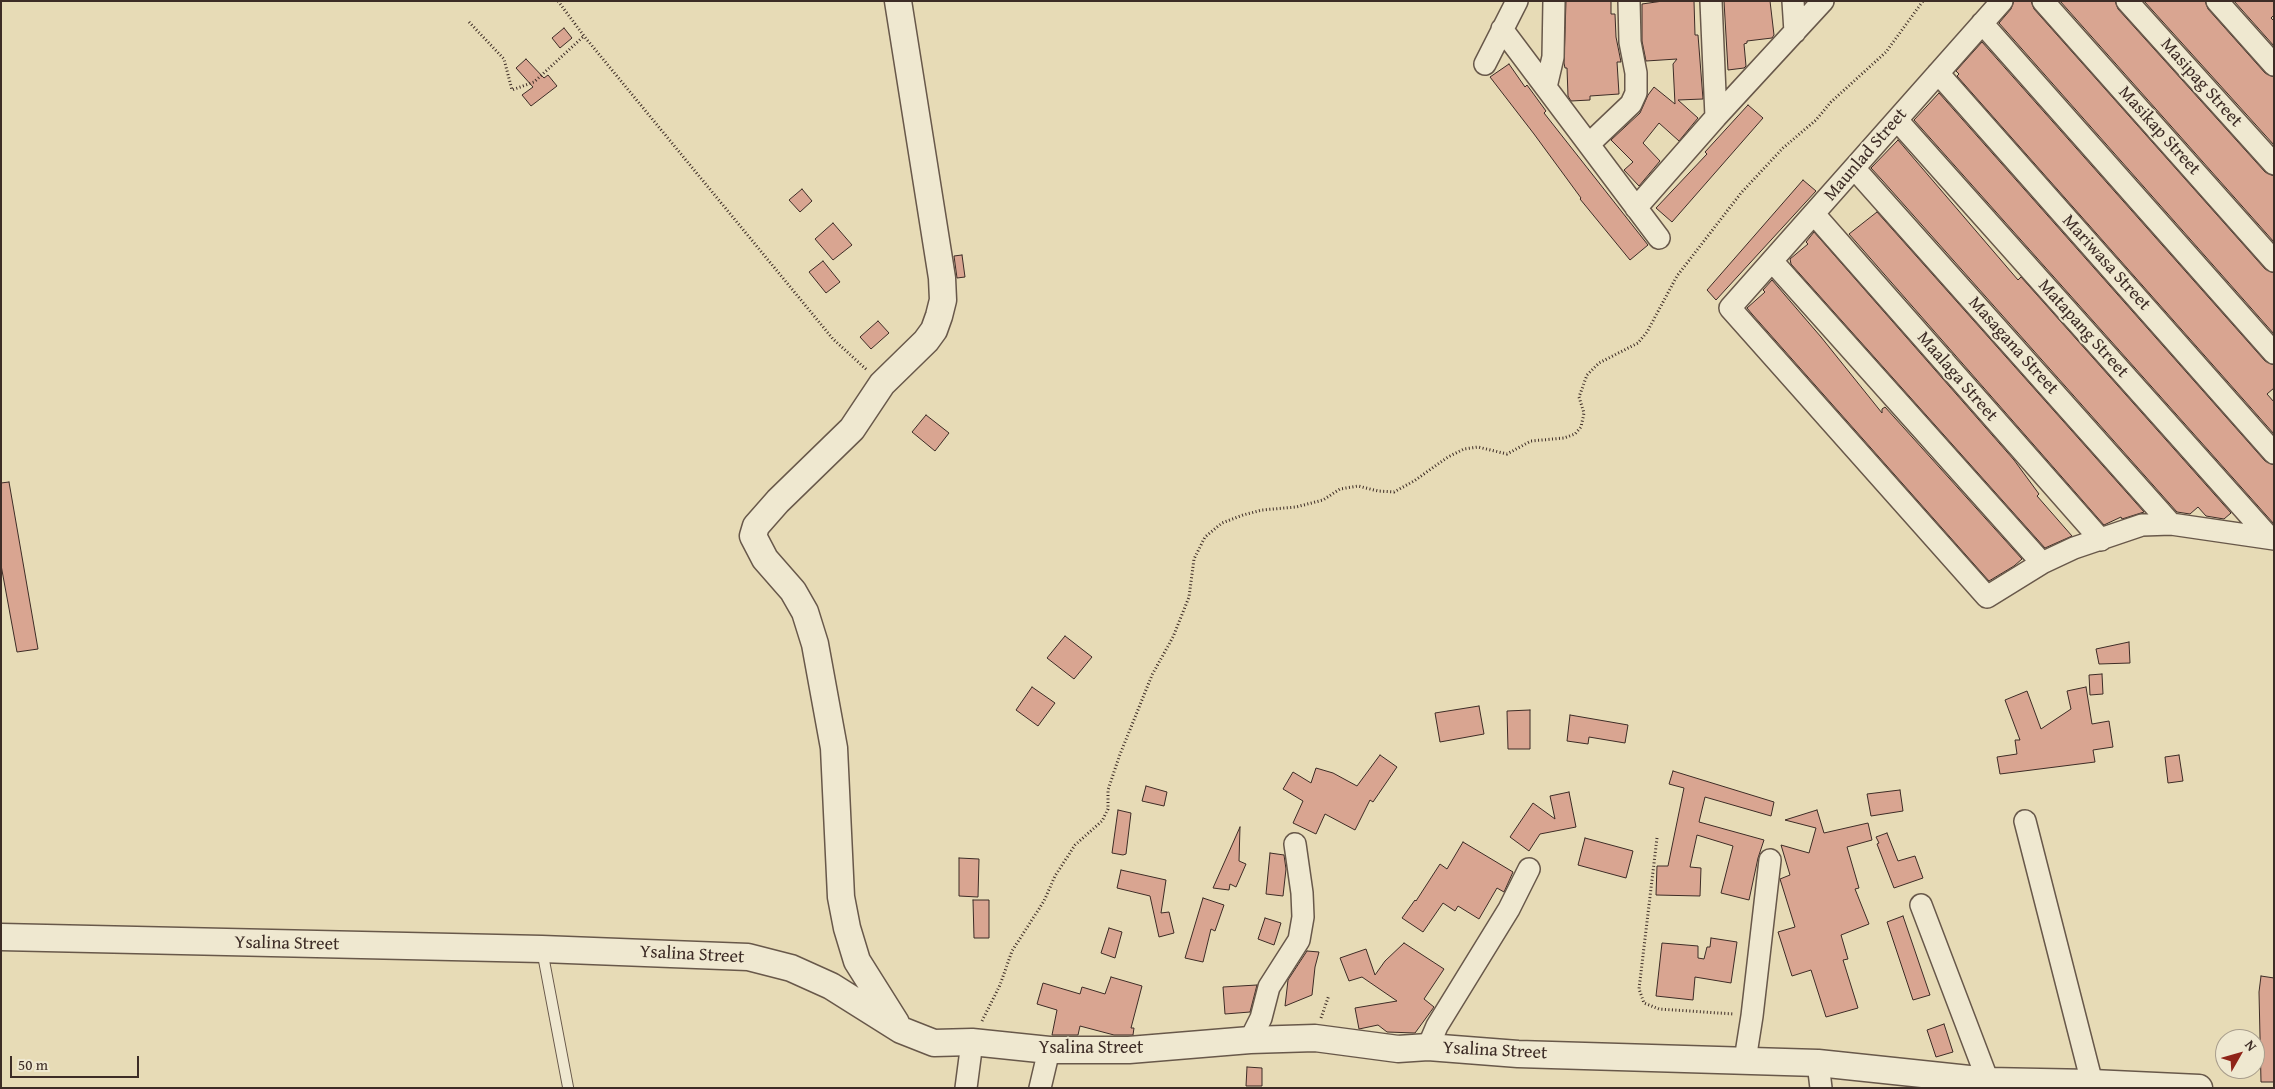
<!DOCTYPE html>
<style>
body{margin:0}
#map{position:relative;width:2275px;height:1089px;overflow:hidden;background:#e7dbb6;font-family:"Gentium Book Plus",serif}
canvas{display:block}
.frame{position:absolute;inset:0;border:2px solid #3d2c26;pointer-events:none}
.north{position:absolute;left:2215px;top:1029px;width:50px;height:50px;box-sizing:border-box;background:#efe8d0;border:1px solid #a89d8c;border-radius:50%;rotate:52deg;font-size:14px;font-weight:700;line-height:20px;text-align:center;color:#3d2c26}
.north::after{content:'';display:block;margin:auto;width:18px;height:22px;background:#8f2418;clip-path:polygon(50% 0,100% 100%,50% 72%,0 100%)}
.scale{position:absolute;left:10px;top:1056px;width:129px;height:22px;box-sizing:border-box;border:2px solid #3d2c26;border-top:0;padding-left:6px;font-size:15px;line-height:18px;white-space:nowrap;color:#3d2c26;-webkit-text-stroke:4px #efe8d0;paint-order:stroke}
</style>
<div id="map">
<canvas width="2275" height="1089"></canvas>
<div class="frame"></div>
<div class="north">N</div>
<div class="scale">50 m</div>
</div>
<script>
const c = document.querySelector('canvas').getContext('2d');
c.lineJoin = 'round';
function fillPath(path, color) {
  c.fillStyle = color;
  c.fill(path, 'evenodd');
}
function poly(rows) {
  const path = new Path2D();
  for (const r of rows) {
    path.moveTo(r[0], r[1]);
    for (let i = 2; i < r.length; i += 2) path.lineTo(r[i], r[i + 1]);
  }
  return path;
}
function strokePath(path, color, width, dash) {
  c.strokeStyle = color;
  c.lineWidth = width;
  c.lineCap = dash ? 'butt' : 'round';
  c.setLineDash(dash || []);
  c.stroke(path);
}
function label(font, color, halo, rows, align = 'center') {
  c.font = font + ' "Gentium Book Plus",serif';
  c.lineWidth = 4;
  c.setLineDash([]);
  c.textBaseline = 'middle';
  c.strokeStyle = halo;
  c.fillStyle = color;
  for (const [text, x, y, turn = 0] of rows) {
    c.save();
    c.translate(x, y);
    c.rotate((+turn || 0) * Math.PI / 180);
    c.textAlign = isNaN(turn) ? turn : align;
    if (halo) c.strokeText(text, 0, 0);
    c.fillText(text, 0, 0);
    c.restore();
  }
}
const building = poly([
 [1566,1,1611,1,1611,14,1615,14,1616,37,1621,62,1617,62,1619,94,1590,96,1590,100,1571,101,1568,96,1567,68,1565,68,1564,63,1566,1],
 [1663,1,1694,1,1695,35,1698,35,1703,99,1678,100,1698,118,1679,141,1659,123,1643,143,1660,161,1639,186,1624,170,1633,162,1611,140,1640,113,1648,95,1654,87,1675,104,1673,64,1677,59,1646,61,1642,41,1642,4,1663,1],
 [1724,1,1770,1,1774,35,1772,38,1747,41,1747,43,1744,44,1746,66,1744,68,1728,70,1724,1],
 [2014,1,2031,1,2034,9,2265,269,2274,273,2274,334,1999,23,2011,9,2014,1],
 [2060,1,2115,1,2118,9,2265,172,2274,176,2274,242,2060,1],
 [2144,1,2205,1,2208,9,2265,73,2274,77,2274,145,2144,1],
 [2234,1,2274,1,2274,15,2271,18,2274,21,2274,46,2234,1],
 [564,28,572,38,560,48,552,38,564,28],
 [1982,42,2265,361,2274,365,2274,388,2267,394,2274,402,2274,434,1957,76,1959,74,1956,71,1982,42],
 [526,59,544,78,548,75,557,86,531,106,522,95,533,87,516,68,526,59],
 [1509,64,1525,87,1527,85,1546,111,1544,113,1648,245,1630,260,1580,199,1581,198,1534,134,1490,77,1509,64],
 [1939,93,2265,461,2274,465,2274,524,1914,120,1939,93],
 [1748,105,1763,118,1672,222,1656,208,1707,154,1705,152,1748,105],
 [1898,140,2018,280,2021,277,2231,513,2224,519,2206,516,2198,507,2190,514,2177,512,1882,180,1871,168,1898,140],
 [1803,180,1816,191,1716,300,1707,290,1803,180],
 [802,189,812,201,800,212,789,200,802,189],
 [1877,212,2144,512,2122,519,2121,517,2104,525,1849,234,1877,212],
 [833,223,852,245,833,260,815,239,833,223],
 [1814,232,2014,460,2039,494,2037,496,2072,536,2045,548,1791,264,1790,259,1808,244,1806,242,1814,232],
 [962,255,965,277,957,278,954,256,962,255],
 [823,261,840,282,826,293,809,272,823,261],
 [1772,280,1821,337,1882,413,1882,409,1885,407,2022,559,2014,566,1989,581,1752,314,1747,308,1765,292,1763,290,1772,280],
 [878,321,889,333,871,349,860,337,878,321],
 [926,415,949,433,935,451,912,432,926,415],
 [9,482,38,649,17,652,1,565,1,483,9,482],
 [1065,636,1092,657,1074,679,1047,658,1065,636],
 [2129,642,2130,663,2099,664,2096,649,2129,642],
 [2102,674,2103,694,2090,695,2089,675,2102,674],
 [1032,687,1055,703,1038,726,1016,710,1032,687],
 [2086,687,2092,724,2109,721,2113,747,2093,750,2095,762,2000,774,1997,757,2017,754,2015,740,2020,740,2005,700,2027,691,2041,729,2071,709,2067,691,2086,687],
 [1479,706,1484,734,1440,742,1435,713,1479,706],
 [1530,710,1530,749,1508,749,1507,711,1530,710],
 [1570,715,1628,725,1625,743,1589,737,1588,744,1567,741,1570,715],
 [1380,755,1397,767,1373,802,1370,800,1355,830,1325,814,1316,834,1293,823,1303,801,1283,789,1293,772,1311,783,1316,768,1333,773,1357,786,1380,755],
 [2179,755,2183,781,2168,783,2165,757,2179,755],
 [1673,771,1774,802,1771,816,1705,797,1699,822,1764,840,1758,858,1749,900,1721,893,1733,846,1697,835,1690,867,1701,868,1700,896,1656,895,1657,866,1668,866,1684,788,1669,784,1673,771],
 [1146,786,1167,792,1164,806,1142,801,1146,786],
 [1900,790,1903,811,1871,816,1867,794,1900,790],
 [1569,792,1576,827,1540,834,1529,851,1510,837,1533,803,1555,819,1550,796,1569,792],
 [1118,810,1131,813,1126,854,1123,855,1112,853,1118,810],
 [1817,810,1824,833,1868,823,1872,840,1847,847,1859,888,1855,889,1869,924,1841,935,1848,959,1843,960,1858,1008,1826,1017,1811,970,1792,976,1778,932,1795,927,1780,879,1790,875,1781,845,1809,853,1816,828,1785,820,1817,810],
 [1240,827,1239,861,1246,864,1236,887,1230,884,1229,890,1213,888,1240,827],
 [1887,833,1898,861,1915,856,1923,878,1894,888,1877,844,1879,843,1876,837,1887,833],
 [1585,838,1633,851,1626,878,1578,865,1585,838],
 [1463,842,1513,872,1504,892,1497,888,1479,919,1458,906,1455,911,1443,903,1423,932,1402,918,1415,900,1416,901,1440,864,1447,869,1463,842],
 [1270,853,1284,855,1286,869,1283,896,1266,894,1270,853],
 [959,858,979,859,978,897,959,896,959,858],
 [1121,870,1166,880,1161,913,1169,912,1174,933,1159,937,1150,896,1117,888,1121,870],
 [1203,898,1224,905,1215,931,1211,929,1203,962,1185,958,1203,898],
 [973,900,989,900,989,938,974,938,973,900],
 [1903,916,1930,995,1913,1000,1887,922,1903,916],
 [1265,918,1281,923,1274,945,1258,939,1265,918],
 [1109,928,1122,932,1115,958,1101,953,1109,928],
 [1711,938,1737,942,1731,983,1695,977,1693,1000,1656,996,1662,943,1698,946,1698,958,1704,959,1707,947,1710,947,1711,938],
 [1404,943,1444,969,1424,999,1434,1007,1415,1033,1387,1032,1378,1025,1359,1029,1355,1008,1397,1001,1362,977,1349,981,1340,958,1366,949,1375,975,1385,961,1404,943],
 [1307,951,1319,952,1315,967,1312,995,1285,1006,1288,980,1307,951],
 [2261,976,2274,978,2274,1082,2261,1082,2259,992,2261,976],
 [1111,977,1142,986,1131,1028,1134,1028,1133,1035,1114,1035,1080,1026,1078,1035,1052,1035,1057,1010,1037,1004,1043,983,1080,994,1082,987,1105,994,1111,977],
 [1257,985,1250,1012,1225,1014,1223,987,1257,985],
 [1944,1024,1953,1052,1936,1057,1927,1030,1944,1024],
 [1247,1067,1262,1068,1262,1086,1246,1086,1247,1067]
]);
const path = poly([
 [558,1,584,36,833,339,867,370],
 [469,22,504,59,512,90,534,82,584,36],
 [1657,838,1639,989,1644,1003,1659,1009,1734,1014],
 [1321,1018,1329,995],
 [982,1021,1000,985,1012,951,1044,901,1055,876,1075,845,1102,821,1108,809,1108,790,1119,757,1152,675,1173,637,1189,597,1194,559,1205,537,1222,523,1243,515,1262,510,1296,507,1323,500,1340,489,1358,486,1378,491,1394,492,1414,481,1448,457,1464,449,1478,447,1507,454,1531,441,1564,438,1575,434,1581,427,1584,413,1579,397,1587,375,1599,363,1638,343,1647,332,1677,276,1741,193,1783,148,1816,120,1831,102,1886,52,1923,1]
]);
const service = poly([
 [542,950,568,1087]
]);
const minor = poly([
 [1711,1,1716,117],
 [1793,1,1795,32],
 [2002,1,1730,308,1987,597,2042,563,2074,548,2142,525,2171,524,2274,539],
 [2043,1,2274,261],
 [2127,1,2274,164],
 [2217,1,2274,65],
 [1982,23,2274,353],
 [1502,29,1659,238],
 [1485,64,1517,1],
 [1938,73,2274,453],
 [1546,87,1553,57,1554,1],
 [1897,120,2269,537],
 [1589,144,1631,104,1636,93,1636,73,1630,42,1629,1],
 [1854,168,2171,524],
 [1636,208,1716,117,1823,1],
 [1814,214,2101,540],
 [1772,261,2042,563],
 [2025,821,2092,1083],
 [1921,905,1988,1081],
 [1250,1040,1261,1018,1269,987,1299,940,1303,917,1302,893,1295,844],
 [1428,1047,1437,1026,1509,909,1529,869],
 [1745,1060,1752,1016,1770,860],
 [1818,1063,1821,1088],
 [966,1088,972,1042],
 [1040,1088,1049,1050]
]);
const tertiary = poly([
 [1,937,542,949,748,957,791,968,831,986,901,1030,934,1043,972,1042,1049,1050,1129,1050,1250,1040,1315,1038,1398,1049,1428,1047,1518,1054,1818,1063,1988,1081,2092,1083,2199,1088],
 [896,1023,857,961,847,928,841,897,834,748,815,644,805,612,793,591,765,559,753,536,756,526,778,501,852,429,882,384,926,341,934,330,939,316,943,300,942,278,898,1]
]);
const streetNames = [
 ["Masipag Street",2201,83,48],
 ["Masikap Street",2159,131,48],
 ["Maunlad Street",1866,155,-49],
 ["Mariwasa Street",2106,263,48],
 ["Matapang Street",2083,329,48],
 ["Masagana Street",2013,346,48],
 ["Maalaga Street",1957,377,49],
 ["Ysalina Street",287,944,1],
 ["Ysalina Street",692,955,3],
 ["Ysalina Street",1091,1048],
 ["Ysalina Street",1495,1051,3]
];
fillPath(building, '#d9a591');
strokePath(building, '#3d2c26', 1);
strokePath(service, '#68584a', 12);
strokePath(minor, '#68584a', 24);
strokePath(tertiary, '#68584a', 29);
strokePath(path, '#3d2c26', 3, [1, 2.5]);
strokePath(service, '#efe8d0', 10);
strokePath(minor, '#efe8d0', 21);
strokePath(tertiary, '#efe8d0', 26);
label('18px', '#3d2c26', '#efe8d0', streetNames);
</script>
